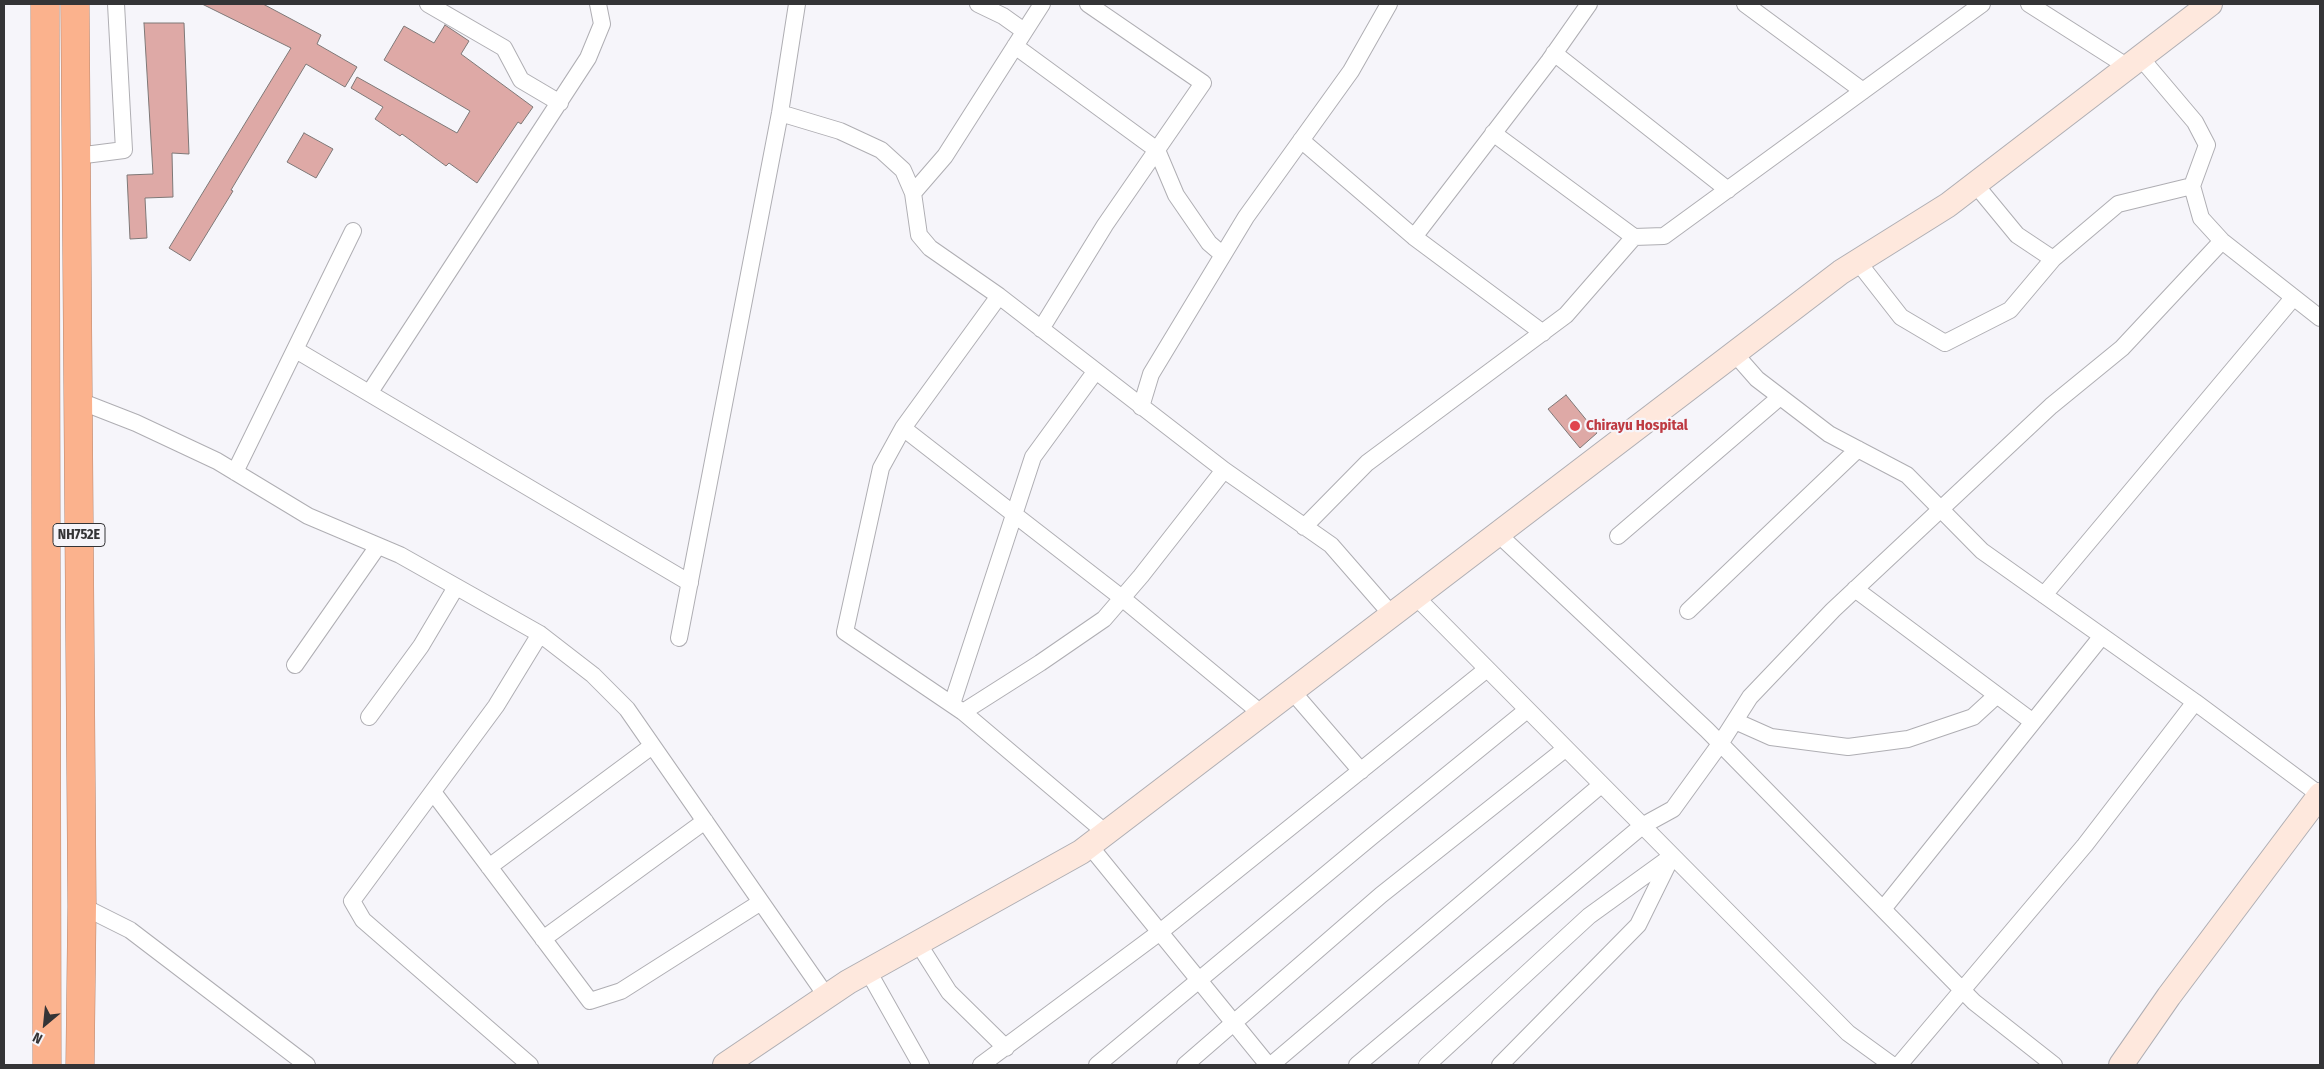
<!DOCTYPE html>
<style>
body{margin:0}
#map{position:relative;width:2324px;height:1069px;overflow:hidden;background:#f6f5fa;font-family:"Fira Sans Condensed",sans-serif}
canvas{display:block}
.frame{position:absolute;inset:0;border:5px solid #343436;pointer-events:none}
.north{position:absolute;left:20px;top:999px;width:50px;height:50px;-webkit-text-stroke:4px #f6f5fa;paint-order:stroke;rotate:208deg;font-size:14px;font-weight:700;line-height:20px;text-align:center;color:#343436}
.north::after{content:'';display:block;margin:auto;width:18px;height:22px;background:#343436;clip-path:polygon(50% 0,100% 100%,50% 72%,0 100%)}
</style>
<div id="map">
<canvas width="2324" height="1069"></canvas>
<div class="frame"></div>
<div class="north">N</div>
</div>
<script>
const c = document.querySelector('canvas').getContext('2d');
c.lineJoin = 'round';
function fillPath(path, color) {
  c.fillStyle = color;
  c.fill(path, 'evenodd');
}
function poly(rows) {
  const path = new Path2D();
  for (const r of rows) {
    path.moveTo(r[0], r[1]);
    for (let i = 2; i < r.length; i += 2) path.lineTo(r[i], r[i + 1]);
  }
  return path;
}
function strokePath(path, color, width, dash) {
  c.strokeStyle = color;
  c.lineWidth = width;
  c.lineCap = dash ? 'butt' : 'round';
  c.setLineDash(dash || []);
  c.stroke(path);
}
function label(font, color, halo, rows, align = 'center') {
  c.font = font + ' "Fira Sans Condensed",sans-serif';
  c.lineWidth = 4.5;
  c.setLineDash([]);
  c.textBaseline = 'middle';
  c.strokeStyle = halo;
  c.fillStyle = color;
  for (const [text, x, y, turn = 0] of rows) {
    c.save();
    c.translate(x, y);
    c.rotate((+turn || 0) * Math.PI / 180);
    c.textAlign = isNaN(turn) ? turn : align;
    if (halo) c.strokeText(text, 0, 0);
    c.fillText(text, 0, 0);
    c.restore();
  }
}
const building = poly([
 [202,4,263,4,321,35,317,44,357,67,345,87,306,64,231,190,233,191,190,261,169,248,291,48,202,4],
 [144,23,184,23,189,154,172,153,173,197,145,198,147,238,130,239,127,175,153,174,144,23],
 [445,25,469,41,461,54,533,107,521,124,518,122,477,183,449,163,446,166,402,134,400,136,375,119,383,107,351,88,357,77,457,133,470,111,384,60,404,26,434,43,445,25],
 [304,133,333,149,316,178,287,162,304,133],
 [1566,395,1597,433,1580,448,1548,409,1566,395]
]);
const street = poly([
 [428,4,504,48,521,80,560,103],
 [978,4,1003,16,1024,31],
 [1745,4,1863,91],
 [2029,4,2128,67],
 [1015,46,1157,150,1176,195,1209,243,1223,255],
 [1554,53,1728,190],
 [2140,57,2195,122,2207,145,2192,186,2201,218,2222,241,2320,318],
 [780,113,840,131,881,150,903,170,913,193,919,235,930,248,999,296,1224,470,1331,545,1392,615],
 [1493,133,1634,237],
 [1301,140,1414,237,1543,333],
 [77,156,124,150,116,4],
 [1975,184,2017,235,2053,259,2118,204,2192,186],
 [913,193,945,156,1042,4],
 [1414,237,1549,61,1589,4],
 [1858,262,1901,317,1945,343,2010,310,2053,259],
 [999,296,903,428,881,468,845,632,963,712,1106,833],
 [1041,329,1105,225,1203,83,1088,4],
 [296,350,690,583],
 [1735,354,1757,379,1829,434,1907,475,1982,551,2195,702,2320,795],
 [370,392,588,58,602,24,598,4],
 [77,400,136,423,217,461,308,516,400,555,540,634],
 [1141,407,1151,374,1246,217,1351,71,1389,4],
 [903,428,1122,598,1262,714],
 [235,472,353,231],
 [1304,527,1367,463,1566,315,1634,237,1664,236,1982,4],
 [1498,534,1707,730,1974,1002,2054,1065],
 [1618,536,1780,397],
 [1855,589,2033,722],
 [2044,595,2293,298],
 [1416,597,1848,1033,1892,1065],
 [1688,611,1858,449],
 [679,638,780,113,797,4],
 [295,665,378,546],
 [1292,691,1361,771],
 [952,704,1033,457,1095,372],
 [963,712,1040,663,1104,619,1141,576,1224,470],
 [369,717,421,646,456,587],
 [1735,721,1771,737,1848,747,1908,739,1973,717,1997,695],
 [433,792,590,1001,621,991,761,902],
 [1089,845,1268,1065],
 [489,867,652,746],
 [82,906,130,930,307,1065],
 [1883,909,2102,636],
 [543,939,705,821],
 [918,943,949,992,1006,1048],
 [868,971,921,1065],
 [530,1065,363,920,352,901,496,706,540,634,593,675,627,709,827,997],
 [981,1065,1160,932,1487,669],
 [1097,1065,1371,837,1527,710],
 [1185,1065,1381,895,1565,749],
 [1271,1065,1601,785],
 [1357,1065,1642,826,1673,809,1720,744,1750,697,1833,610,2051,406,2122,348,2222,241],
 [1427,1065,1589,916,1672,856],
 [1500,1065,1638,925,1671,858],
 [1899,1065,2085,845,2195,702]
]);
const secondary = poly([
 [725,1065,848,982,1081,852,1841,272,1948,205,2210,4],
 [2121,1065,2169,996,2320,795]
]);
const highway = poly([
 [45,4,47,1065],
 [75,4,82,906,80,1065]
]);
const markers = [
 [1575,426,6,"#e0444e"]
];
const shields = [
 [79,535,52]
];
const shieldNames = [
 ["NH752E",79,535]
];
const healthNames = [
 ["Chirayu Hospital",1586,426]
];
fillPath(building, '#dea9a6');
strokePath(building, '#7e7877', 1);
strokePath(street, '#afaeb3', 18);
strokePath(secondary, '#afaeb3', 26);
strokePath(highway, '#b5866f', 29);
strokePath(street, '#fff', 16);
strokePath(secondary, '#fee8dd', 24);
strokePath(highway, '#fbb28d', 28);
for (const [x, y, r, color] of markers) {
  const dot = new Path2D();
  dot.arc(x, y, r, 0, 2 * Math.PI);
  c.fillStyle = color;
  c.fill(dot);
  strokePath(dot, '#f6f5fa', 2);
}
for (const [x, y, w] of shields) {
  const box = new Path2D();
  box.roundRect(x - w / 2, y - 11.5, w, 23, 4);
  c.fillStyle = '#f6f5fa';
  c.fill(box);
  strokePath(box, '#343436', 1);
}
label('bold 14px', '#343436', null, shieldNames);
label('bold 15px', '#be3a42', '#f6f5fa', healthNames, 'left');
</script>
